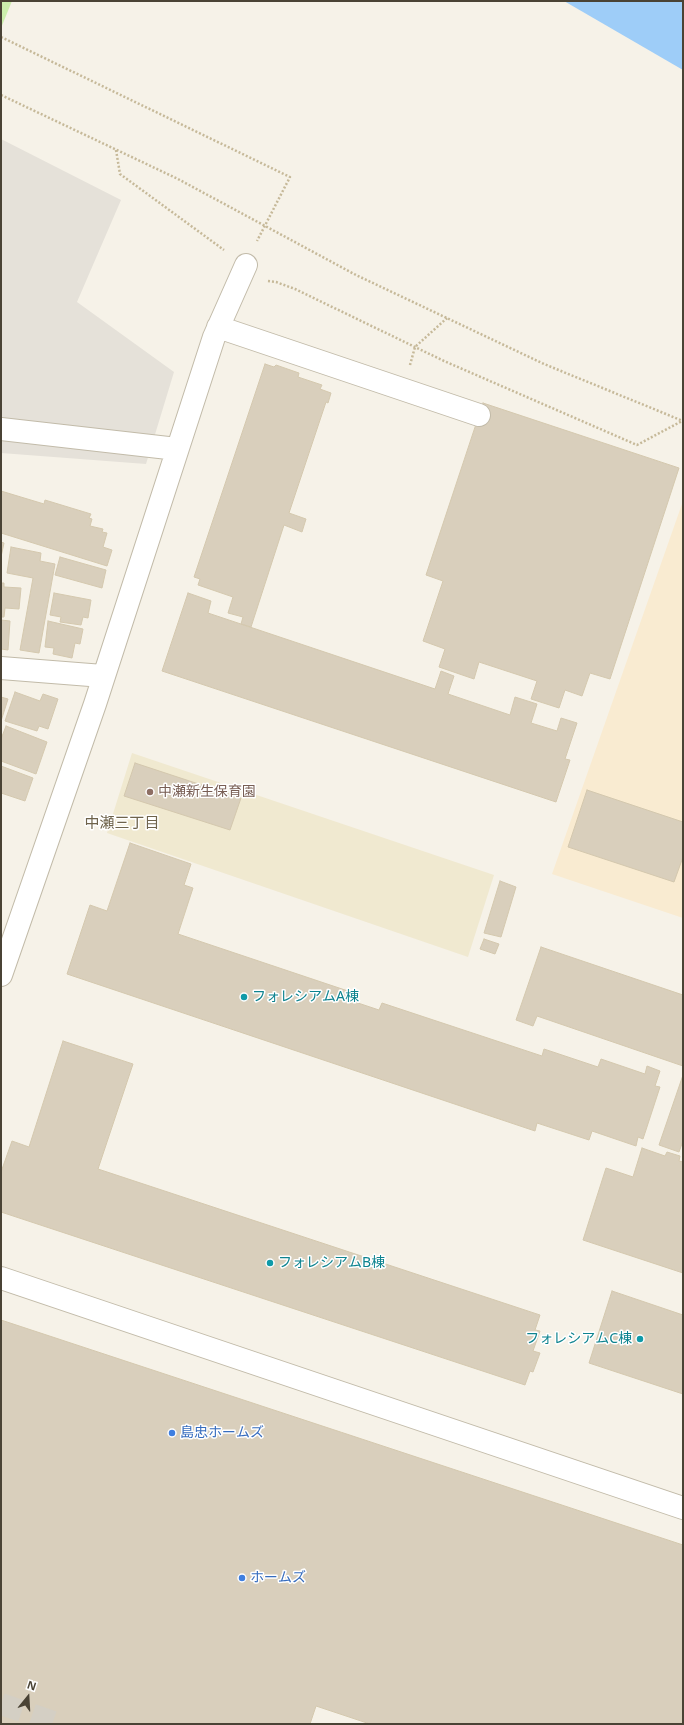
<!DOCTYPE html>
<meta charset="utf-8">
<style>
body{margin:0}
#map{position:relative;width:684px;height:1725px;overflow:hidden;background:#f6f2e8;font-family:"Noto Sans",sans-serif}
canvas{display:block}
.frame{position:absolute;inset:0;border:2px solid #4a4335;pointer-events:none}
.north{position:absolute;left:8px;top:1677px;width:40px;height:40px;-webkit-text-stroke:3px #fff;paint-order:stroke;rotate:18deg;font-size:11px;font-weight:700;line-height:16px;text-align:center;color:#4a4335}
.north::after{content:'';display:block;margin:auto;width:14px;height:18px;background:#4a4335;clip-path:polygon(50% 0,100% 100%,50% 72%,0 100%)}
</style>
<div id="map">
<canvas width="684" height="1725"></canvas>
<div class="frame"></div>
<div class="north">N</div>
</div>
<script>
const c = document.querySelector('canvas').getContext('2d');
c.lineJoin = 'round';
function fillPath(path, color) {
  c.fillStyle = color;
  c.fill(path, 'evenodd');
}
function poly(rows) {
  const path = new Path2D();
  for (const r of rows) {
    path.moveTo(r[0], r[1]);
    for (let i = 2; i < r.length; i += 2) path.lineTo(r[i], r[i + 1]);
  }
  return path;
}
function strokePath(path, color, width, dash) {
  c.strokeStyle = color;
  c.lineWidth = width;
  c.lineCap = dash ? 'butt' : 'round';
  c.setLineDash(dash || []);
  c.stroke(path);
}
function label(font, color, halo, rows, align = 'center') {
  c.font = font + ' "Noto Sans","Noto Sans JP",sans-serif';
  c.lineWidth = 3;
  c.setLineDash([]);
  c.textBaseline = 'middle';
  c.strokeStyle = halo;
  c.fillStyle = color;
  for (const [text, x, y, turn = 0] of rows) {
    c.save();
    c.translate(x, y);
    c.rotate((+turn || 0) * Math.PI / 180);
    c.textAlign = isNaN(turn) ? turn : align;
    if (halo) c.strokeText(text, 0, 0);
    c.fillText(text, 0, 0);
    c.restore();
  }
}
const commercial = poly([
 [683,501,683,918,552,874]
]);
const industrial = poly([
 [1,139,121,200,77,302,174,372,146,464,1,453]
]);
const education = poly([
 [132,753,494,875,468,957,107,833]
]);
const green = poly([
 [1,1,12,1,1,28]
]);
const water = poly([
 [564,1,683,1,683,70]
]);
const building = poly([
 [265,364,274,367,276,365,299,373,298,377,322,385,320,389,331,393,328,403,326,402,289,513,306,519,302,532,284,525,251,627,241,624,243,617,228,613,233,597,198,585,200,579,194,577,265,364],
 [483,403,679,468,610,679,590,673,582,696,565,690,559,708,531,699,537,681,479,662,474,679,439,667,445,649,423,641,443,581,426,575,483,403],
 [1,491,44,504,45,500,91,514,89,518,92,519,90,526,103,529,102,532,107,533,103,547,112,550,107,566,1,533,1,491],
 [1,542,4,543,1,557,1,542],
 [11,547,41,553,40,561,55,564,39,653,20,650,33,578,7,573,11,547],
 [60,557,106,570,102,588,55,575,60,557],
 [1,583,4,583,4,587,21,588,19,609,5,608,4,617,1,617,1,583],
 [54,593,91,600,88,618,83,617,81,625,60,622,61,617,50,615,54,593],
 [188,593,211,601,208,613,435,689,441,671,454,676,448,694,510,715,515,697,537,704,531,723,557,731,561,718,577,723,565,759,570,760,556,802,162,671,188,593],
 [1,620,10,621,8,650,1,649,1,620],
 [48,621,83,629,80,644,75,643,72,658,53,654,54,648,45,647,48,621],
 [15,692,40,701,43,694,58,699,48,729,39,726,37,731,5,721,15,692],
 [1,697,8,699,1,721,1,697],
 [6,726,47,742,36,774,1,761,1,739,6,726],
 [135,763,241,798,230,830,124,796,135,763],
 [1,766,33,778,25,801,1,793,1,766],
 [587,790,683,822,683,857,674,882,568,847,587,790],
 [130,843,191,864,184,885,193,888,178,934,354,993,352,1001,379,1010,382,1003,542,1056,544,1049,598,1067,601,1059,645,1074,647,1066,660,1071,655,1086,660,1087,643,1139,638,1137,636,1146,592,1131,589,1140,537,1123,535,1131,67,974,90,905,107,911,130,843],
 [500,881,516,887,501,937,484,933,500,881],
 [484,939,499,944,495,954,480,949,484,939],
 [541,947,683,995,683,1066,537,1016,533,1026,516,1020,541,947],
 [63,1041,133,1064,98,1169,540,1315,535,1330,540,1331,533,1351,540,1353,533,1372,530,1371,525,1385,1,1212,1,1172,12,1141,29,1147,63,1041],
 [683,1075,683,1141,679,1152,659,1145,683,1075],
 [642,1148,665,1156,667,1152,680,1156,679,1161,683,1162,683,1273,583,1240,606,1168,633,1177,642,1148],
 [612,1291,683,1315,683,1394,589,1363,612,1291],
 [1,1320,683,1545,683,1724,370,1724,316,1706,310,1724,1,1724,1,1320]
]);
const minorTunnel = poly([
 [1,1704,59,1724]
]);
const path = poly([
 [1,37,290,177,257,241],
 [1,95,178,179,356,275,544,364,683,421],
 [116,150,120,174,224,250],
 [268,281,276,282,295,289,444,361,637,445,682,421],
 [410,365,415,347,447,318]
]);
const minor = poly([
 [218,327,479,415],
 [1,429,177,449],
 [1,668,103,676],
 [1,975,95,704,214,337,246,265],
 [1,1278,683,1508]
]);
const markers = [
 [150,792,4,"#8d6e63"],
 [244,997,4,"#0f9aa8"],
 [270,1263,4,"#0f9aa8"],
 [640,1339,4,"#0f9aa8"],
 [172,1433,4,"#3f7fe0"],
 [242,1578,4,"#3f7fe0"]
];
const educationNames = [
 ["中瀬新生保育園",158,792]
];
const cultureNames = [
 ["フォレシアムA棟",252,997],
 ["フォレシアムB棟",278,1263],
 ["フォレシアムC棟",632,1339,"right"]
];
const shopNames = [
 ["島忠ホームズ",180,1433],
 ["ホームズ",250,1578]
];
const neighbourhoodNames = [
 ["中瀬三丁目",122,824]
];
fillPath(commercial, '#f9ebd1');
fillPath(industrial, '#e5e1d9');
fillPath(education, '#f0e9d0');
fillPath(green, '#cceeac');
fillPath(water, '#9ecdf8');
fillPath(building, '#d9cfbc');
strokePath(building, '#d4c8ae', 1);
strokePath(minorTunnel, '#d4cfc4', 22, [22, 11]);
strokePath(minor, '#c2bba9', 24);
strokePath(path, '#c6b999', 2.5, [2, 2]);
strokePath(minor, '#fff', 22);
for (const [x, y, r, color] of markers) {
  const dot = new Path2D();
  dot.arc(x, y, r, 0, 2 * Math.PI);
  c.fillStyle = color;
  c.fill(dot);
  strokePath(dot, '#fff', 1.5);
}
label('14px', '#785e54', '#fff', educationNames, 'left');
label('14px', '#0d838f', '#fff', cultureNames, 'left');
label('14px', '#366cbe', '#fff', shopNames, 'left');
label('15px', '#6e634b', '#fff', neighbourhoodNames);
</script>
